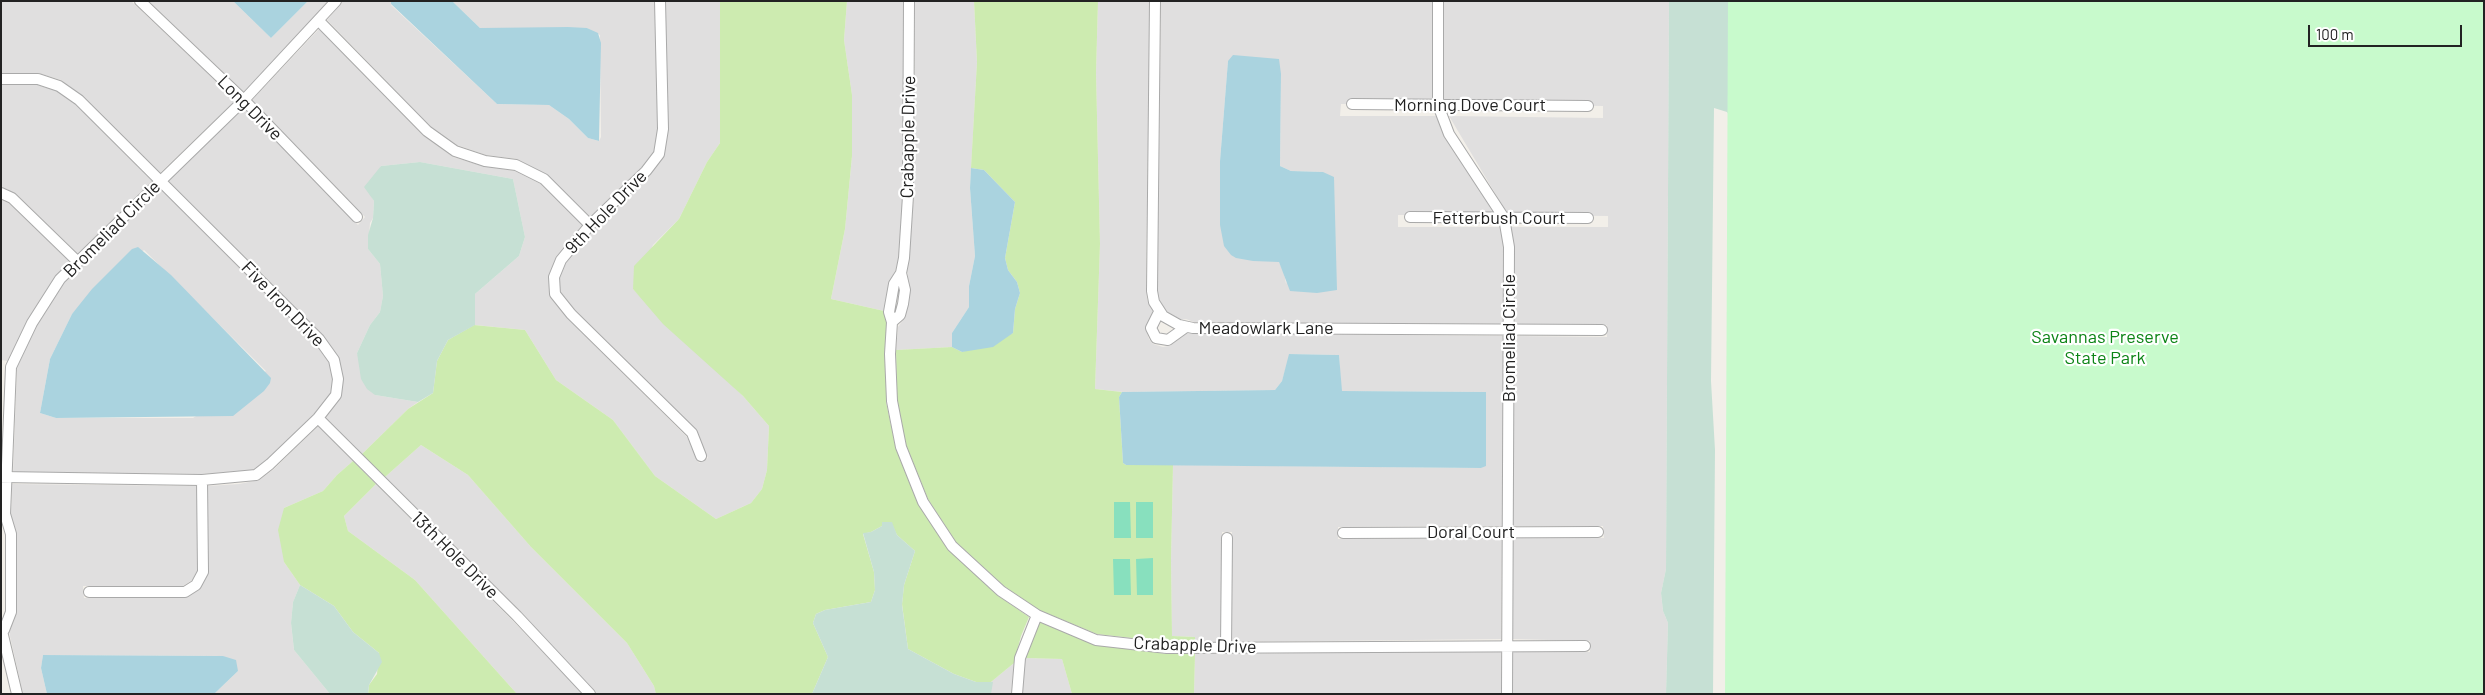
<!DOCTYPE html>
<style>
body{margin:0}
#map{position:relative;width:2485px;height:695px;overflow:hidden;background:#f2efe9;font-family:Barlow,sans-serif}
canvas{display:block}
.frame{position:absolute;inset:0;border:2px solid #222;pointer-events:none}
.scale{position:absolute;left:2308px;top:25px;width:154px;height:22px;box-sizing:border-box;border:2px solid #222;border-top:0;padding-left:6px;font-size:15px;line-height:18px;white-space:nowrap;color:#222;-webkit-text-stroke:4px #fff;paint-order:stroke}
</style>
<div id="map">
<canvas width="2485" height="695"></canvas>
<div class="frame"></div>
<div class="scale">100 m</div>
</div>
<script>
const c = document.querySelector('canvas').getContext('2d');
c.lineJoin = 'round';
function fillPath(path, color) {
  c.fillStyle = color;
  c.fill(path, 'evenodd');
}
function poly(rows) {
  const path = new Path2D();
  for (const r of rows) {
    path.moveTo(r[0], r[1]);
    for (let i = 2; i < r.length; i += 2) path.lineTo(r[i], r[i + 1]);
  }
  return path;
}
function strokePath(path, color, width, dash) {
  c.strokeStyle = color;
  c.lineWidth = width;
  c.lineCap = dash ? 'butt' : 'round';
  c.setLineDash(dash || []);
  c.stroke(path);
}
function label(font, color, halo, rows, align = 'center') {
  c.font = font + ' Barlow,sans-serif';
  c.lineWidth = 4.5;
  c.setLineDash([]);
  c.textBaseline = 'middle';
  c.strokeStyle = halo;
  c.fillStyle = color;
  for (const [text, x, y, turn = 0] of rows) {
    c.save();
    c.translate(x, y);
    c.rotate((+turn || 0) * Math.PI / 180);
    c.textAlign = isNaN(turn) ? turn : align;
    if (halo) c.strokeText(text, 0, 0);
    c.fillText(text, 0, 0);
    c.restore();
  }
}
const residential = poly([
 [1,1,131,1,236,100,160,173,82,96,61,80,38,73,1,73],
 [148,1,233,1,271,38,308,1,329,1,244,92],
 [343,1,391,1,391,5,497,104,549,105,569,119,588,138,599,141,601,137,600,35,587,28,480,28,452,1,655,1,658,128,654,151,642,167,590,217,546,174,517,159,486,155,457,145,430,126,327,20],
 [665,1,720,1,720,143,707,162,679,219,653,245,633,289,743,396,769,426,767,470,762,489,751,503,716,519,655,476,613,420,556,380,525,330,475,325,475,294,519,256,525,237,513,179,420,162,381,166,371,196,374,201,373,218,370,223,368,249,380,264,383,296,380,312,370,325,357,353,375,395,418,402,408,409,362,454,325,418,341,396,343,377,338,356,322,334,168,181,244,108,358,225,365,217,252,100,319,29,424,136,453,157,483,166,515,171,541,184,583,225,556,258,549,275,551,298,568,319,687,437,699,463,708,458,695,429,575,310,560,291,559,278,565,263,594,229,650,175,664,155,668,128],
 [847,1,904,1,903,196,899,257,896,269,889,283,884,311,831,299,845,229,852,156,852,95,844,40],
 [915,1,974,1,977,62,970,188,975,256,969,286,969,307,952,333,952,347,896,350,898,327,905,317,910,291,907,271,914,196],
 [1098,1,1150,1,1146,282,1147,299,1153,311,1146,329,1149,339,1153,344,1163,347,1169,346,1187,333,1505,336,1502,526,1338,527,1338,539,1502,538,1501,639,1232,642,1232,532,1222,532,1221,642,1195,642,1195,637,1172,636,1171,560,1173,465,1481,468,1486,465,1486,392,1341,391,1339,355,1290,354,1282,381,1275,390,1123,392,1095,389,1100,244,1096,73],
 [1161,1,1433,1,1432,57,1434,104,1341,104,1340,116,1437,116,1495,215,1398,215,1398,227,1501,227,1504,248,1505,324,1194,322,1186,319,1181,320,1166,311,1159,299,1157,290],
 [1228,61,1281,74,1280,166,1291,171,1323,172,1286,284,1284,272,1279,262,1220,225,1220,161],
 [1444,1,1669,1,1666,569,1661,593,1663,611,1668,623,1666,694,1512,694,1512,651,1590,652,1590,641,1512,639,1512,538,1604,538,1603,526,1512,526,1515,336,1607,337,1607,325,1515,324,1514,247,1511,227,1608,227,1608,216,1508,215,1449,116,1603,118,1603,106,1444,104,1442,57],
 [1,85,38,85,57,91,76,105,152,181,78,254,16,194,1,187],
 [160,188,315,343,329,363,333,379,331,393,314,414,267,460,254,470,202,474,13,472,17,368,36,326,64,283],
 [144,250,266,371,193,418,56,418,40,413,50,359,72,314],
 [1,200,9,203,70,262,56,276,28,320,8,361,1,360],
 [318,426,353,461,337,475,323,491,284,508,284,562,300,585,293,602,291,623,294,650,330,694,214,694,238,671,223,656,43,655,41,668,47,694,23,694,9,632,16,612,16,534,11,515,12,484,197,486,198,570,192,580,183,586,83,586,84,598,185,598,198,590,208,572,207,486,239,484,259,480,274,469],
 [421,445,468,475,531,547,627,643,654,686,656,694,597,694,521,612,385,477],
 [376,484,513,621,583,694,517,694,415,580,348,531,344,516],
 [1501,651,1502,694,1194,694,1195,654],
 [1025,658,1062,659,1072,694,1022,694],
 [1014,663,1011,694,991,694,991,682]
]);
const grass = poly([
 [720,1,847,1,844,40,852,95,852,156,845,229,831,299,884,311,887,325,886,402,896,449,919,504,948,549,997,595,1029,617,1021,636,1014,663,991,682,976,682,954,674,908,649,902,604,904,585,915,551,897,535,891,523,882,522,882,526,871,532,863,534,874,572,875,590,871,602,825,610,816,614,813,623,828,657,812,694,656,694,654,686,627,643,531,547,468,475,421,445,385,477,362,454,408,409,433,393,437,361,448,340,474,325,525,330,556,380,613,420,655,476,716,519,751,503,762,489,767,470,769,426,743,396,663,324,633,289,634,266,679,219,707,162,720,143],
 [974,1,1098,1,1096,73,1100,244,1095,389,1122,392,1119,397,1123,463,1126,465,1173,465,1171,560,1172,636,1195,637,1195,642,1167,642,1097,634,1039,610,1004,586,956,542,928,499,906,445,897,401,896,350,952,347,962,352,1013,333,1015,309,1020,293,1017,282,1008,270,1005,258,1015,202,984,170,971,168,977,62],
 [353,461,376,484,344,516,348,531,415,580,517,694,368,694,369,685,377,674,379,653,353,632,334,606,300,585,284,562,278,530,284,508,323,491,337,475],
 [1039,622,1096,645,1167,654,1195,654,1194,694,1072,694,1062,659,1025,658]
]);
const wetland = poly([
 [1669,1,1736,1,1737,126,1727,112,1714,108,1711,381,1715,450,1713,694,1666,694,1668,623,1663,611,1661,593,1666,569],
 [420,162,513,179,525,237,519,256,475,294,475,325,448,340,437,361,433,393,418,402,375,395,367,389,361,379,357,353,370,325,380,312,383,296,380,264,368,249,368,235,373,218,374,201,364,187,381,166],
 [882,522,892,522,897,535,915,551,904,585,902,605,908,649,954,674,976,682,993,682,991,694,812,694,828,657,813,623,816,614,825,610,871,602,875,590,874,572,863,533,871,532,882,526],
 [300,585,334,606,353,632,379,653,382,662,369,685,368,694,330,694,294,650,291,623,293,602]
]);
const park = poly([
 [1728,1,2484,1,2484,694,1725,694]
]);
const pitch = poly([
 [1114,502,1130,502,1131,538,1114,538],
 [1136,502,1153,502,1153,538,1136,538],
 [1153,558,1153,595,1137,595,1136,559],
 [1113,559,1130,559,1131,595,1114,595]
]);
const water = poly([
 [233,1,308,1,271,38],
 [391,1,452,1,480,28,568,27,587,28,598,33,601,43,599,141,588,138,569,119,549,105,497,104,391,4],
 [1233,55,1279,59,1281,74,1280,166,1291,171,1323,172,1334,177,1337,290,1317,293,1290,291,1279,262,1253,261,1236,258,1231,255,1224,246,1220,225,1220,161,1228,61],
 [971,168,984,170,1015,202,1005,258,1008,270,1017,282,1020,293,1015,309,1013,333,993,347,962,352,952,347,952,333,969,307,969,286,975,256,970,188],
 [138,247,171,275,271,378,270,383,264,391,233,416,56,418,40,413,50,359,72,314,92,289,132,249],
 [1289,354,1339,355,1342,391,1486,392,1486,466,1481,468,1126,465,1123,463,1119,397,1122,392,1275,390,1282,381],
 [43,655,223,656,236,660,238,671,214,694,47,694,41,668]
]);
const minor = poly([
 [140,1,244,100,357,217],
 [660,1,663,129,659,154,646,171,590,225,561,260,554,277,555,294,571,314,692,433,701,456],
 [909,1,908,196,904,258,901,273,894,284,889,312,892,322,890,354,892,401,901,447,923,502,952,546,1001,591,1037,615,1096,640,1167,648,1585,646],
 [1155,1,1152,291,1154,302,1163,316,1179,325,1193,328,1602,330],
 [1438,1,1438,105,1449,134,1504,218,1509,247,1507,694],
 [319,21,427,131,455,151,485,161,516,165,544,179,590,225],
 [1,79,38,79,59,86,79,100,319,339,334,360,338,379,336,395,318,418,270,464,256,475,202,480,1,477],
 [1352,104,1588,106],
 [1,193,12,198,78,262],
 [1410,217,1588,218],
 [1159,312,1151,328,1156,338,1168,340,1186,327],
 [892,322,900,315,903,304,905,290,901,273],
 [318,418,517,616,590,694],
 [1343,533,1598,532],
 [89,592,185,592,196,585,203,572,202,480],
 [1,627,17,694],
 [4,630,11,612,11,534,5,514,11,367,32,323,60,279,244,100,336,1],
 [1226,648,1227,538],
 [1017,694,1020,658,1037,615]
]);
const streetNames = [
 ["Morning Dove Court",1470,105],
 ["Long Drive",250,108,45],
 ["Crabapple Drive",908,137,-89],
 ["9th Hole Drive",606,212,-46],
 ["Fetterbush Court",1499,218],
 ["Bromeliad Circle",112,229,-45],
 ["Five Iron Drive",283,304,46],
 ["Meadowlark Lane",1266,328],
 ["Bromeliad Circle",1509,338,-90],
 ["Doral Court",1471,532],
 ["13th Hole Drive",455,555,45],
 ["Crabapple Drive",1195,645,2]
];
const parkNames = [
 ["Savannas Preserve",2105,337],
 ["State Park",2105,358]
];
fillPath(residential, '#e0dfdf');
fillPath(grass, '#cdebb0');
fillPath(wetland, '#c6e0d4');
fillPath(park, '#c8facc');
fillPath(pitch, '#88e0be');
fillPath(water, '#aad3df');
strokePath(minor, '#a9a9a9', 12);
strokePath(minor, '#fff', 10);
label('18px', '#222', '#fff', streetNames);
label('18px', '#0c8416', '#fff', parkNames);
</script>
